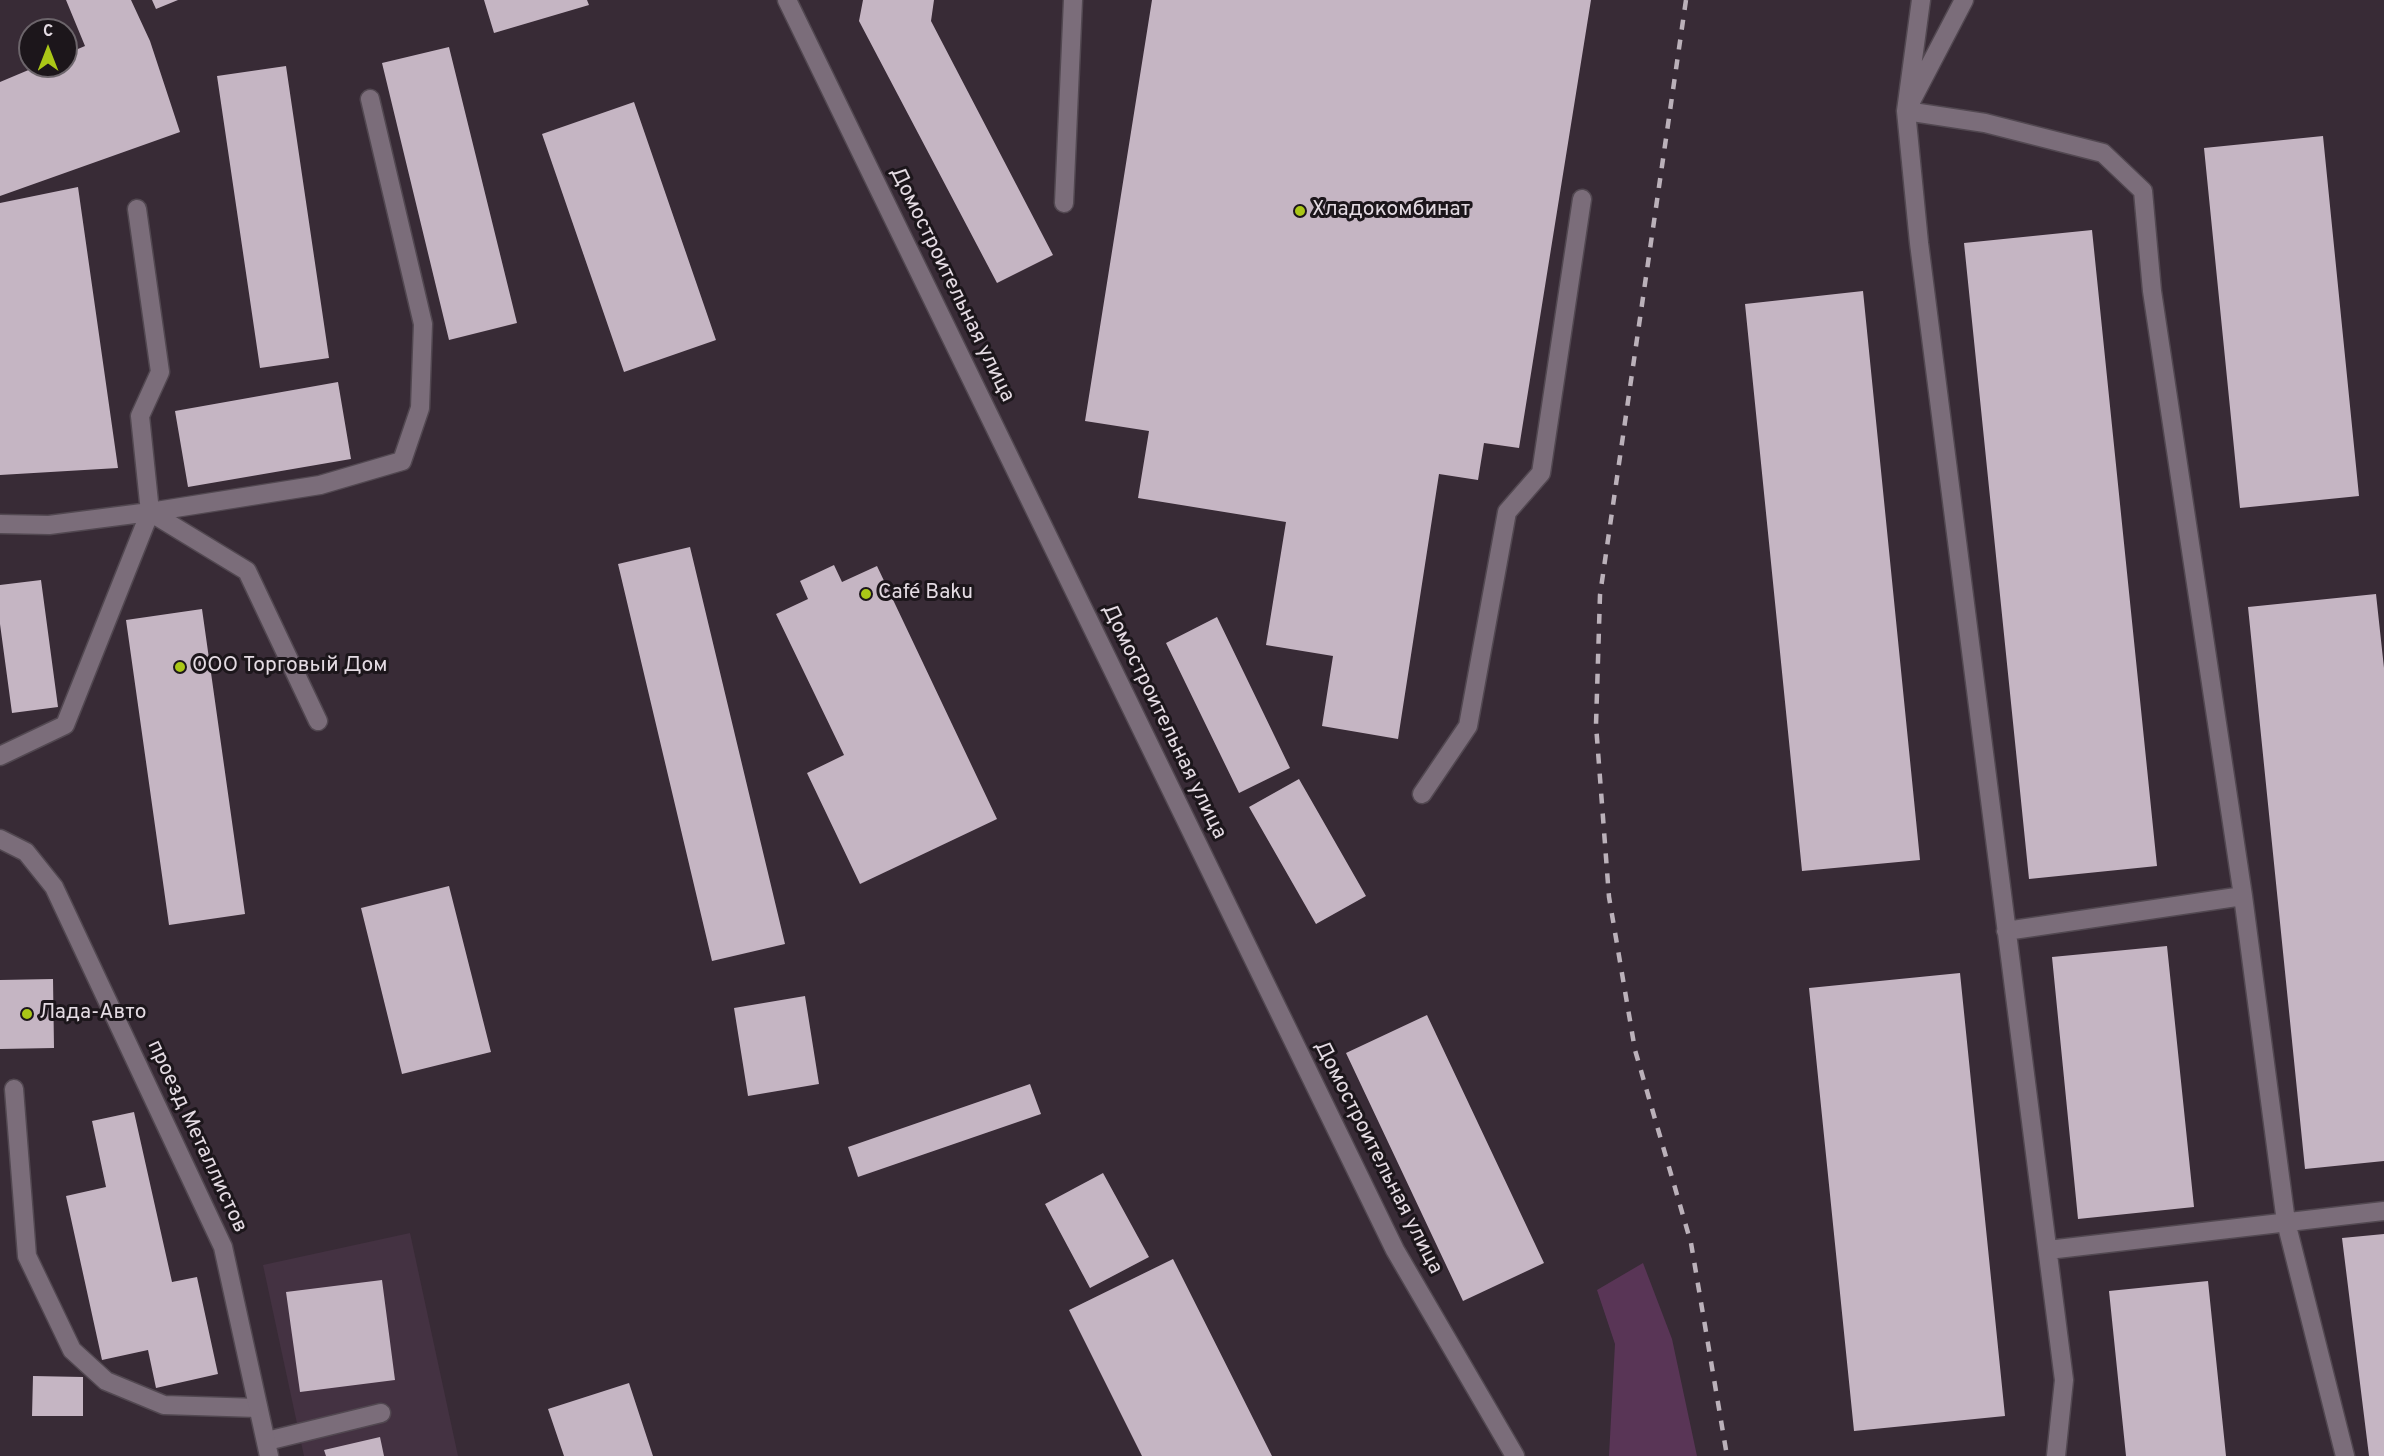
<!DOCTYPE html>
<meta charset="utf-8">
<style>
body{margin:0}
#map{position:relative;width:2384px;height:1456px;overflow:hidden;background:#382b36;font-family:Overpass,sans-serif}
canvas{display:block}
.north{position:absolute;left:18px;top:18px;width:60px;height:60px;box-sizing:border-box;background:#1c161b;border:2px solid #6c656b;border-radius:50%;rotate:0deg;font-size:16px;font-weight:700;line-height:24px;text-align:center;color:#e4dbe3}
.north::after{content:'';display:block;margin:auto;width:21px;height:27px;background:#aac717;clip-path:polygon(50% 0,100% 100%,50% 72%,0 100%)}
</style>
<div id="map">
<canvas width="2384" height="1456"></canvas>
<div class="north">С</div>
</div>
<script>
const c = document.querySelector('canvas').getContext('2d');
c.lineJoin = 'round';
function fillPath(path, color) {
  c.fillStyle = color;
  c.fill(path, 'evenodd');
}
function poly(rows) {
  const path = new Path2D();
  for (const r of rows) {
    path.moveTo(r[0], r[1]);
    for (let i = 2; i < r.length; i += 2) path.lineTo(r[i], r[i + 1]);
  }
  return path;
}
function strokePath(path, color, width, dash) {
  c.strokeStyle = color;
  c.lineWidth = width;
  c.lineCap = dash ? 'butt' : 'round';
  c.setLineDash(dash || []);
  c.stroke(path);
}
function label(font, color, halo, rows, align = 'center') {
  c.font = font + ' Overpass,sans-serif';
  c.lineWidth = 6;
  c.setLineDash([]);
  c.textBaseline = 'middle';
  c.strokeStyle = halo;
  c.fillStyle = color;
  for (const [text, x, y, turn = 0] of rows) {
    c.save();
    c.translate(x, y);
    c.rotate((+turn || 0) * Math.PI / 180);
    c.textAlign = isNaN(turn) ? turn : align;
    if (halo) c.strokeText(text, 0, 0);
    c.fillText(text, 0, 0);
    c.restore();
  }
}
const built = poly([
 [410,1233,458,1456,304,1456,263,1265]
]);
const green = poly([
 [1643,1263,1672,1339,1697,1456,1609,1456,1615,1344,1597,1290]
]);
const building = poly([
 [66,0,131,0,150,41,180,132,0,196,0,82,38,66,66,66,66,54,85,46],
 [152,0,178,0,156,9],
 [484,0,587,0,589,5,494,33],
 [863,0,934,0,931,21,1053,255,997,283,859,21],
 [1152,0,1591,0,1519,448,1484,443,1478,480,1439,474,1398,739,1322,726,1333,656,1266,645,1286,522,1138,498,1149,431,1085,421],
 [449,47,517,323,449,340,382,63],
 [286,66,329,358,260,368,217,76],
 [634,102,716,340,624,372,542,134],
 [2323,136,2359,496,2240,508,2204,148],
 [78,187,118,468,0,475,0,203],
 [2092,230,2157,866,2029,879,1964,243],
 [1863,291,1920,860,1802,871,1745,304],
 [338,382,351,459,188,487,175,411],
 [690,547,785,944,712,961,618,564],
 [834,565,842,582,877,566,997,819,860,884,807,773,844,755,776,614,808,599,800,581],
 [41,580,58,707,12,713,0,624,0,585],
 [2376,594,2384,668,2384,1161,2305,1169,2248,607],
 [202,609,245,914,169,925,126,620],
 [1217,617,1290,768,1239,793,1166,643],
 [1299,779,1366,896,1316,924,1249,807],
 [449,886,491,1052,402,1074,361,908],
 [2167,946,2194,1207,2078,1219,2052,957],
 [1960,973,2005,1416,1854,1431,1809,988],
 [53,979,54,1048,0,1049,0,980],
 [805,996,819,1084,748,1096,734,1008],
 [1427,1015,1544,1263,1463,1301,1346,1053],
 [1030,1084,1041,1114,858,1177,848,1147],
 [134,1112,172,1282,197,1277,218,1374,156,1388,148,1350,102,1360,66,1196,106,1187,92,1121],
 [1103,1173,1149,1257,1090,1288,1045,1204],
 [2384,1234,2384,1456,2369,1456,2342,1238],
 [1173,1259,1272,1456,1142,1456,1069,1310],
 [382,1280,395,1380,300,1392,286,1292],
 [2208,1281,2226,1456,2126,1456,2109,1291],
 [33,1376,83,1377,83,1416,32,1416],
 [629,1383,653,1456,564,1456,548,1409],
 [380,1437,384,1456,326,1456,324,1450]
]);
const service = poly([
 [1921,0,1906,111,1985,123,2103,153,2143,191,2152,291,2243,896,2286,1222,2345,1456],
 [1964,0,1906,111,1919,243,2064,1380,2056,1456],
 [1064,203,1073,0],
 [150,512,247,571,318,721],
 [0,524,49,525,150,512,320,485,402,461,420,408,423,324,370,99],
 [0,756,65,725,150,512,140,416,160,372,137,209],
 [1422,794,1468,726,1507,512,1541,473,1582,199],
 [2006,931,2243,896],
 [14,1089,27,1256,72,1350,106,1381,164,1405,258,1408],
 [2048,1250,2384,1211],
 [267,1441,381,1413]
]);
const minor = poly([
 [0,839,26,852,54,887,223,1247,269,1456]
]);
const tertiary = poly([
 [787,0,1395,1250,1515,1456]
]);
const rail = poly([
 [1686,0,1600,595,1596,725,1609,897,1635,1050,1691,1243,1727,1456]
]);
const markers = [
 [1300,211,6,"#aac717"],
 [866,594,6,"#aac717"],
 [180,667,6,"#aac717"],
 [27,1014,6,"#aac717"]
];
const poiNames = [
 ["Хладокомбинат",1312,211],
 ["Café Baku",878,594],
 ["ООО Торговый Дом",192,667],
 ["Лада-Авто",39,1014]
];
const streetNames = [
 ["Домостроительная улица",951,285,64],
 ["Домостроительная улица",1163,722,64],
 ["проезд Металлистов",196,1137,65],
 ["Домостроительная улица",1377,1158,63]
];
fillPath(built, '#443242');
fillPath(green, '#593556');
fillPath(building, '#c5b5c3');
strokePath(service, '#524851', 21);
strokePath(minor, '#524851', 21);
strokePath(tertiary, '#524851', 21);
strokePath(service, '#7b6d7a', 18);
strokePath(minor, '#7b6d7a', 18);
strokePath(tertiary, '#7b6d7a', 18);
strokePath(rail, '#bbb1ba', 4.5, [10, 10]);
for (const [x, y, r, color] of markers) {
  const dot = new Path2D();
  dot.arc(x, y, r, 0, 2 * Math.PI);
  c.fillStyle = color;
  c.fill(dot);
  strokePath(dot, '#1c161b', 2);
}
label('21px', '#e4dbe3', '#1c161b', poiNames, 'left');
label('21px', '#e4dbe3', '#1c161b', streetNames);
</script>
